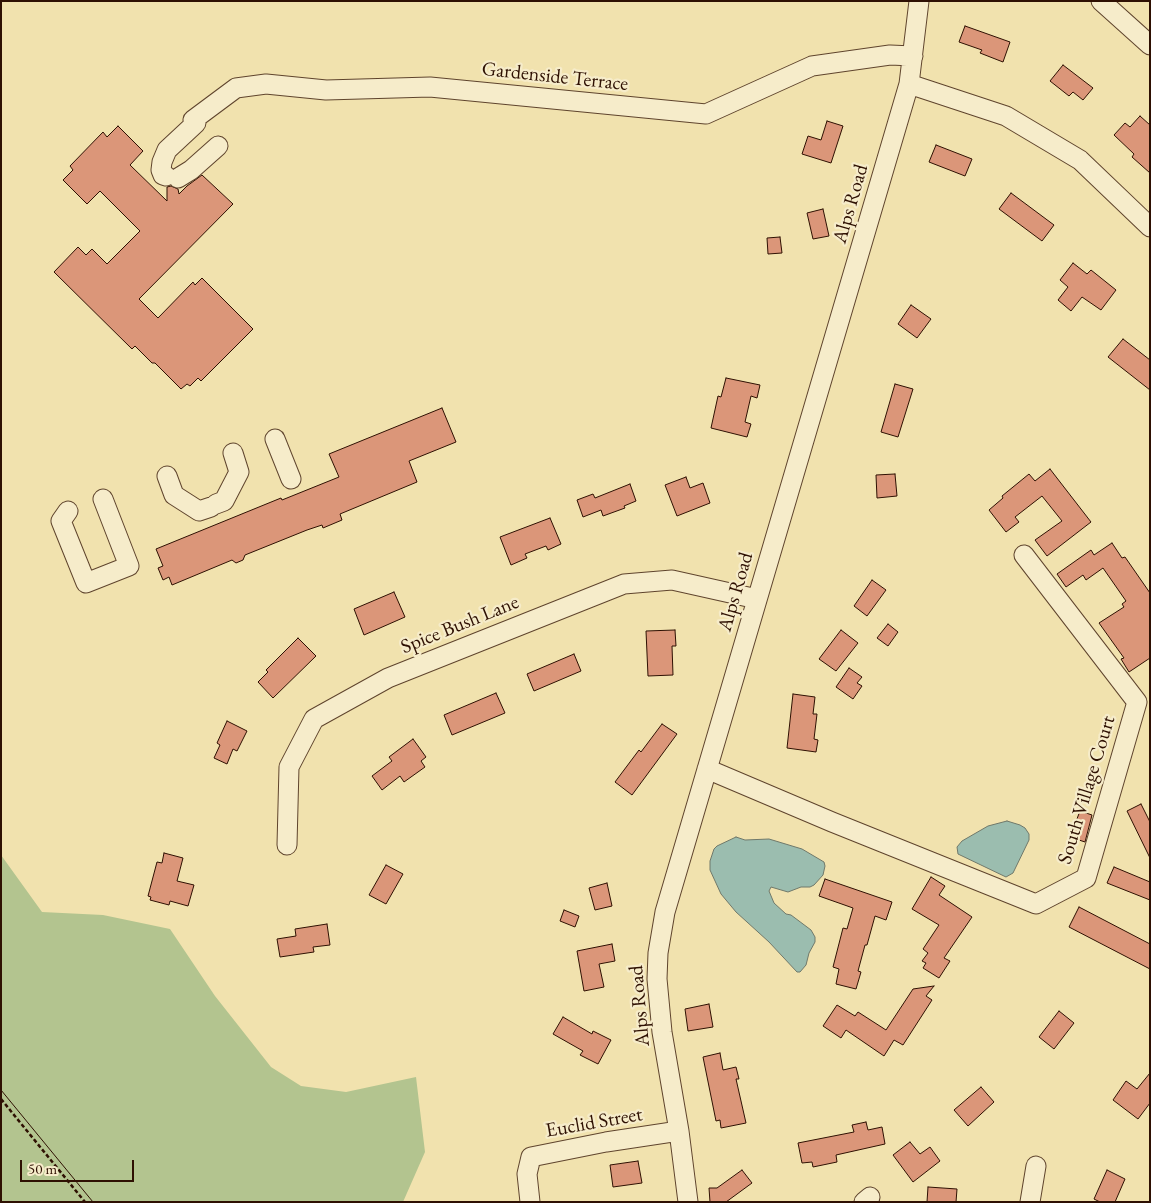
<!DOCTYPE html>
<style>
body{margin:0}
#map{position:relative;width:1151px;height:1203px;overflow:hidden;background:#f1e2ae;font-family:"EB Garamond",serif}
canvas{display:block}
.frame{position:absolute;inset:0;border:2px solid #2e1002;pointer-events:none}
.scale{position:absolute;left:20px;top:1160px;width:114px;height:22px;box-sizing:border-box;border:2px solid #2e1002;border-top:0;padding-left:6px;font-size:15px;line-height:18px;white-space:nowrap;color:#2e1002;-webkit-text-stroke:4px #f6ecca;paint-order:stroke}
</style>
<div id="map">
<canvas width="1151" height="1203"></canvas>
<div class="frame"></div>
<div class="scale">50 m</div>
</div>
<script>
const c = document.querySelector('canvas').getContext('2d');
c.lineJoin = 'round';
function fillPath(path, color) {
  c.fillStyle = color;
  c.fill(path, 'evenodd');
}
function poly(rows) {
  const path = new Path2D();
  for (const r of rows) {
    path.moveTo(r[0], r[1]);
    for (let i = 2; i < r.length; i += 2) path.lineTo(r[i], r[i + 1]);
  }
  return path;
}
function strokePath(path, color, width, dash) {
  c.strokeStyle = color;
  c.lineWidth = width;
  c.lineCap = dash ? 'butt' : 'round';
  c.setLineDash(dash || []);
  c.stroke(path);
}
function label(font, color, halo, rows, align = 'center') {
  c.font = font + ' "EB Garamond",serif';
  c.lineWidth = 4.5;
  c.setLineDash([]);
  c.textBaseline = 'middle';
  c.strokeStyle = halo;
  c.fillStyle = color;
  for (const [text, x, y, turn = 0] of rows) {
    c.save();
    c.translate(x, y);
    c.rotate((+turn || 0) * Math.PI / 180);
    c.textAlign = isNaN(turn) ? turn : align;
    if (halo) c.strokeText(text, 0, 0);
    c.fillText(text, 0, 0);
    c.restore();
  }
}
const green = poly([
 [1,855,42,912,103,915,170,929,215,996,271,1067,301,1086,346,1092,416,1077,425,1152,403,1202,1,1202]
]);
const water = poly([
 [1007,821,1020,825,1025,828,1029,834,1029,840,1013,873,1006,877,958,854,957,847,962,841,988,826,1007,821],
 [736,837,745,840,769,839,802,849,824,862,825,866,823,875,814,885,810,887,801,887,788,892,771,887,769,891,774,903,786,914,791,915,811,930,815,937,815,942,809,953,806,965,800,972,797,972,769,942,736,912,721,894,710,870,710,861,714,849,717,846,736,837]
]);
const building = poly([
 [965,26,1010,42,1003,62,980,53,982,50,959,42,965,26],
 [1063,65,1093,88,1083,100,1073,92,1069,96,1050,81,1063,65],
 [1140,116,1150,125,1150,173,1132,157,1134,154,1114,135,1125,123,1130,127,1140,116],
 [827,121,843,126,831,163,802,154,808,136,821,140,827,121],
 [118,126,143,151,130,165,167,201,167,187,171,186,178,189,179,194,187,186,202,175,233,204,139,299,158,318,193,282,195,285,202,278,253,329,201,381,198,378,190,386,187,384,181,389,155,363,152,363,135,346,132,349,54,272,78,247,86,255,92,249,107,264,140,231,100,191,87,204,63,180,73,170,70,166,103,132,107,137,118,126],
 [936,145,972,159,965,176,929,162,936,145],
 [1011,193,1054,225,1042,241,999,209,1011,193],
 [823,209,829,236,813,239,807,213,823,209],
 [780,237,782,253,768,254,767,238,780,237],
 [1073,263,1087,274,1091,270,1116,290,1101,310,1082,297,1071,311,1058,300,1068,287,1060,280,1073,263],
 [911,305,931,319,917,338,898,324,911,305],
 [1123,339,1150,360,1150,390,1108,357,1123,339],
 [726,378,760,385,757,398,751,396,745,422,751,424,747,437,711,428,718,396,721,397,726,378],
 [895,384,913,389,898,437,881,432,895,384],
 [442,408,456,442,409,461,417,482,340,514,342,520,323,528,322,525,307,530,245,555,243,560,236,563,232,560,172,585,169,577,163,580,158,568,163,566,156,549,281,498,282,500,339,477,329,454,442,408],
 [1050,469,1091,522,1047,556,1035,540,1062,521,1042,496,1015,517,1019,522,1006,532,989,510,1003,498,1002,496,1029,474,1035,481,1050,469],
 [895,474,897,496,877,498,876,475,895,474],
 [686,477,690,488,703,483,710,503,677,516,665,485,686,477],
 [630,484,636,501,624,506,625,508,603,516,601,510,583,517,577,500,593,494,595,498,630,484],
 [550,518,561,544,548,550,546,546,525,554,527,558,511,565,500,537,550,518],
 [1112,543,1122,558,1125,557,1150,593,1150,658,1129,672,1121,659,1124,658,1099,623,1124,607,1122,604,1126,601,1103,568,1086,580,1083,575,1066,587,1057,574,1091,550,1094,555,1112,543],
 [872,580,886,590,867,616,854,606,872,580],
 [394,592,405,617,364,635,354,609,394,592],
 [888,624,898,632,888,646,877,638,888,624],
 [675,630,676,646,672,646,673,675,648,676,646,631,675,630],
 [841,630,858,643,836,671,819,659,841,630],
 [298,638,316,656,273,698,258,682,268,672,266,670,298,638],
 [574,654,581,671,534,691,527,674,574,654],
 [849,668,862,677,857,683,862,686,853,699,836,687,849,668],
 [496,693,505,713,452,735,444,715,496,693],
 [793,694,815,697,813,714,817,714,814,739,818,740,816,752,787,748,793,694],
 [227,721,247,731,237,751,233,749,227,764,214,758,220,745,217,743,227,721],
 [662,724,677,734,632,795,615,782,639,750,641,752,662,724],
 [413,739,426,757,421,761,425,767,404,782,400,776,382,790,372,776,392,761,389,757,413,739],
 [1141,804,1150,822,1150,858,1127,811,1141,804],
 [1080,811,1092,815,1085,842,1070,837,1080,811],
 [164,853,183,858,177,881,194,885,188,906,170,901,169,905,150,900,151,897,148,896,157,862,162,863,164,853],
 [386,865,403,874,386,904,369,895,386,865],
 [1114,867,1150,882,1150,900,1107,883,1114,867],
 [931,877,945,886,939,895,972,917,944,958,950,961,939,978,923,968,926,963,922,961,928,953,923,949,939,925,912,909,931,877],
 [825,879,892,902,886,920,875,916,867,945,865,945,858,971,861,972,856,989,836,984,839,969,833,967,843,928,847,929,853,908,819,896,825,879],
 [607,883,612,906,595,910,589,888,607,883],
 [1079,907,1150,944,1150,969,1069,927,1079,907],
 [564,910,579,916,575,927,560,921,564,910],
 [327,924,330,945,313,947,314,952,280,957,277,939,296,936,295,929,327,924],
 [612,944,615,961,599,964,604,987,584,991,577,951,612,944],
 [934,986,926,996,932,1000,903,1045,894,1040,884,1056,846,1030,841,1038,823,1026,837,1005,855,1016,858,1012,886,1030,913,989,934,986],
 [709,1004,713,1027,688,1031,685,1009,709,1004],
 [1059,1011,1074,1023,1054,1049,1039,1037,1059,1011],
 [563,1017,592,1034,593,1031,611,1040,598,1064,580,1055,583,1051,553,1034,563,1017],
 [720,1053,723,1070,736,1067,739,1079,736,1079,746,1123,721,1128,720,1120,716,1121,703,1057,720,1053],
 [1150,1073,1150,1103,1138,1119,1113,1100,1126,1081,1137,1089,1150,1073],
 [981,1087,994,1102,968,1126,954,1110,981,1087],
 [866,1122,868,1130,882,1127,885,1144,836,1155,837,1162,813,1167,812,1162,802,1163,798,1143,854,1132,852,1125,866,1122],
 [910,1142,920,1154,930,1147,940,1161,913,1182,893,1155,910,1142],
 [638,1161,642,1183,613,1187,610,1165,638,1161],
 [742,1170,752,1183,726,1202,710,1202,709,1188,717,1188,742,1170],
 [1107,1170,1125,1179,1115,1202,1100,1202,1094,1199,1107,1170],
 [928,1187,957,1189,956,1202,927,1202,928,1187]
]);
const path = poly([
 [1,1099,85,1202]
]);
const minor = poly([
 [1101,1,1150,45],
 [909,84,1006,116,1080,160,1150,227],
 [193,120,236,88,266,84,326,90,430,87,706,114,812,66,890,55,913,56],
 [166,176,163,175,161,170,162,162,167,150,196,123],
 [178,178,191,170,218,146],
 [275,439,291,479],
 [167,476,174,495,199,511,211,507],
 [216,504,224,501,239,472,233,453],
 [68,511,61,521,86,583,129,566,103,499],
 [707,769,832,822,1036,904,1086,878,1137,702,1024,555],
 [287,845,289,767,314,719,388,678,624,584,672,580,757,599],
 [530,1202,527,1174,531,1157,606,1142,679,1131],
 [688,1202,679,1131,662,1032,657,979,658,953,665,912,909,84,919,1],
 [864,1202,870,1197],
 [1030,1202,1036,1166]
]);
const tram = poly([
 [1,1090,93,1202]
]);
const streetNames = [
 ["Gardenside Terrace",555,77,6],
 ["Alps Road",851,204,-74],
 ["Alps Road",736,592,-74],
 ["Spice Bush Lane",460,625,-22],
 ["South Village Court",1087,790,-73],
 ["Alps Road",640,1006,-95],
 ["Euclid Street",594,1123,-10]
];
fillPath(green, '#b3c48f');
fillPath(water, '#9bbdaf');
strokePath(water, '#6f786a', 1);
fillPath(building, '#db9679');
strokePath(building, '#2e1002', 1);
strokePath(minor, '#5f442d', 21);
strokePath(path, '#2e1002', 2.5, [4, 2.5]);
strokePath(minor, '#f6ecca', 19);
strokePath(tram, '#2e1002', 1);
label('20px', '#2e1002', '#f6ecca', streetNames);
</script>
